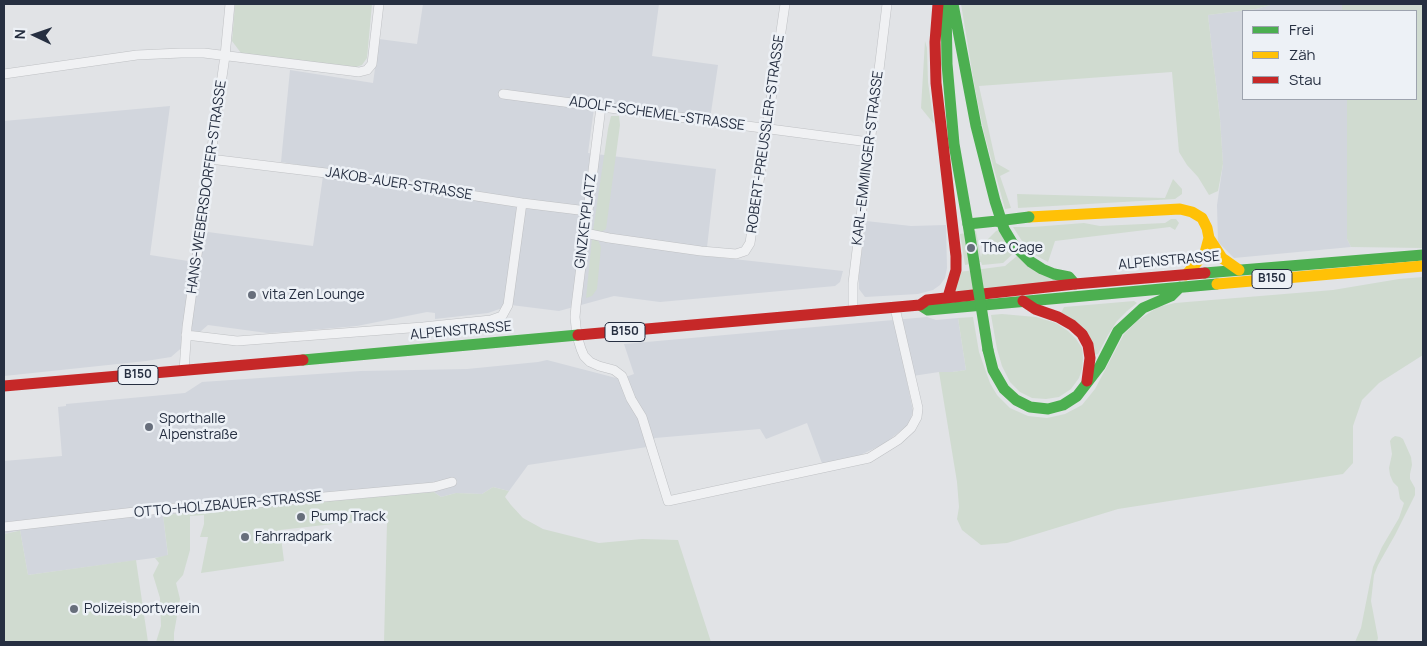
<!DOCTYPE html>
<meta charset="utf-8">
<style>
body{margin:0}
#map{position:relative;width:1427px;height:646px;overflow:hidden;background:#e1e3e6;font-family:Manrope,sans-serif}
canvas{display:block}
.frame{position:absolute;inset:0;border:5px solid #262f41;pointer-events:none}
.legend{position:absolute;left:1242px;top:10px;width:175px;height:90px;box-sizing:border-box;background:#edf1f6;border:1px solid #9da3ae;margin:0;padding:6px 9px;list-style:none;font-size:15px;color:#262f41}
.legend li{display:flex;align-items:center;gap:10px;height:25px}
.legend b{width:25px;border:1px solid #9da3ae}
.north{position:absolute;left:10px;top:10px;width:50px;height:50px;-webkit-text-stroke:4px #edf1f6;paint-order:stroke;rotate:273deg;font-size:14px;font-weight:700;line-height:20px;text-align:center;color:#262f41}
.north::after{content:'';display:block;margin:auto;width:18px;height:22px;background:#262f41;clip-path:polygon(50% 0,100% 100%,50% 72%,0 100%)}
</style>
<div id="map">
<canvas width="1427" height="646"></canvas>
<div class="frame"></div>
<ul class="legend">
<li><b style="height:6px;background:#4caf50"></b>Frei</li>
<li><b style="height:6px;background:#ffc107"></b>Zäh</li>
<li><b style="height:6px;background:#c62828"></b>Stau</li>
</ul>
<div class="north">N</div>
</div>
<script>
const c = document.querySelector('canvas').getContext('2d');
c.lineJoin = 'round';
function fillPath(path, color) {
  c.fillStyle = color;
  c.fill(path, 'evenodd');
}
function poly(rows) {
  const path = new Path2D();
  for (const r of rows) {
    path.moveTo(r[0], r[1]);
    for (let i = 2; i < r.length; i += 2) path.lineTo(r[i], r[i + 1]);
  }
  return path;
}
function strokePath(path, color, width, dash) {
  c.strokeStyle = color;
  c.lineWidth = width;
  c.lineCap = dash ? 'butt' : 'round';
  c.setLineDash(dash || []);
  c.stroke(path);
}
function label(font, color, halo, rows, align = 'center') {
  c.font = font + ' Manrope,sans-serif';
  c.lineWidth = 5;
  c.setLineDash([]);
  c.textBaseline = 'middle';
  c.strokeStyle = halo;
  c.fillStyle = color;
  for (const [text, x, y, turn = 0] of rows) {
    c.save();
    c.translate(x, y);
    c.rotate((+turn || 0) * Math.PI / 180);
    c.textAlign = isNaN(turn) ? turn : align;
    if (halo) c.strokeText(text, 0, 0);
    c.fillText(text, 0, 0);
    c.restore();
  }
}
const built = poly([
 [423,4,659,4,652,56,718,65,709,126,594,108,588,153,716,169,706,256,843,271,840,282,835,286,660,302,614,296,559,311,511,305,488,313,435,319,435,313,427,312,357,326,287,332,267,333,208,325,171,357,146,361,4,376,4,121,170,106,150,255,188,261,208,232,313,246,324,169,281,162,290,70,373,83,379,39,417,44],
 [1274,4,1342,4,1342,11,1243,11,1243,99,1347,99,1347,239,1351,247,1234,258,1218,242,1217,205,1223,164,1220,119,1208,15,1256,9],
 [866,221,911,226,946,225,947,268,945,278,940,285,933,290,918,294,865,297,859,289,859,272],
 [927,317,936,320,958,318,966,370,952,372,939,372,906,377,913,411,909,424,884,444,856,457,823,466,807,423,766,439,760,429,655,438,647,447,528,465,509,491,493,487,482,494,456,493,441,497,434,492,163,515,168,556,28,575,20,530,4,534,4,461,62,456,58,407,66,406,66,404,185,393,202,382,361,371,467,369,538,362,547,360,620,379,634,374,624,344]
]);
const green = poly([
 [235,4,372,4,367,58,362,65,353,68,241,53,232,41],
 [961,4,1274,4,1256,9,1208,15,1220,119,1223,164,1218,191,1209,195,1198,177,1187,165,1179,152,1172,72,979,86,996,163,1010,171,1000,176,1011,208,1005,209,984,133,975,89],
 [1342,4,1423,4,1423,248,1351,247,1347,239,1347,99,1416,99,1416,11,1342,11],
 [925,41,927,48,928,82,934,124,921,108],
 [611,116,619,116,620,125,606,229,601,232,593,231,608,129],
 [1173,179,1182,189,1182,194,1175,199,1018,208,1017,194,1165,198],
 [1171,219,1176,219,1179,223,1175,230,1170,227,1055,241,1048,262,1035,255,1022,241,1013,227,1033,227,1084,223,1100,226,1165,223],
 [1001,229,1015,252,1003,263,982,265,981,262,965,265,960,234,976,231,981,257,983,248,986,241,996,231],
 [592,238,598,240,601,247,597,289,592,296,586,298],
 [1018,255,1056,281,958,292,955,290,959,272,1005,266],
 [1423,277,1423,355,1379,383,1362,400,1353,426,1353,463,1343,474,1118,509,1007,543,981,545,962,530,957,519,959,507,957,482,939,372,952,372,966,370,958,318,973,317,979,352,990,383,997,395,1010,408,1028,416,1047,418,1065,414,1082,405,1095,389,1124,334,1137,321,1158,307,1175,303,1333,290,1399,279],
 [1134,301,1137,303,1127,311,1117,321,1108,335,1098,354,1095,355,1061,313,1064,307],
 [1002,314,1036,317,1056,323,1068,331,1076,339,1082,348,1083,358,1082,369,1079,378,1071,389,1059,397,1046,399,1032,398,1020,392,1010,382,1002,366,997,349,991,315],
 [1395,436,1400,437,1403,439,1411,457,1412,465,1410,474,1410,479,1415,488,1415,495,1395,535,1378,565,1374,575,1371,601,1378,638,1377,642,1355,642,1361,628,1373,567,1382,547,1399,518,1404,503,1400,499,1398,487,1393,482,1390,475,1389,468,1392,454,1390,441,1392,438],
 [493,487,509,491,505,497,511,505,523,518,543,529,599,543,642,539,678,540,711,642,384,642,387,522,342,523,280,530,284,561,201,573,208,537,200,537,204,524,204,515,190,516,190,550,183,575,176,583,180,599,174,633,174,642,156,642,161,626,160,598,153,575,159,563,155,558,168,555,163,515,434,492,441,497,456,493,482,494],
 [20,530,28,575,136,560,148,642,4,642,4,534,18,531]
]);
const street = poly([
 [4,74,137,55,181,53,204,53,359,72,367,70,372,64,379,4],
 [503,94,869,142],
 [601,107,576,306,575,317,577,336,581,349,584,356,590,362,599,366,614,370,622,376,631,399,642,417,668,501,869,458,898,440,911,428,917,417,918,408,895,308],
 [210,159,326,173,522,203,587,211],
 [585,233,609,238,701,251,736,254,745,251,750,243,785,4],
 [853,312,853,283,887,4],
 [186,335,237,341,423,327,491,320,502,316,508,305,522,203],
 [184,371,187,327,216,119,225,56,230,4],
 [4,527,161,509,176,508,192,509,434,487,452,482]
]);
const fast = poly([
 [946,4,947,64,954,144,968,224,997,221],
 [953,4,976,126,995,201,1004,229,1013,244,1031,262,1042,269,1054,274,1069,277,1075,284],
 [1205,273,1423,255],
 [920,305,928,310,1217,284],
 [988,350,993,370,1004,389,1016,400,1030,407,1048,409,1063,405,1077,396,1100,366,1118,331,1143,308,1171,296,1180,287],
 [303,360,578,335]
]);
const slow = poly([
 [1029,217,1180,209,1192,212,1202,218,1207,228,1209,238,1222,258,1239,270],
 [1186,275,1205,253,1209,238],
 [1217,284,1423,266]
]);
const jam = poly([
 [938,4,935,42,936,83,956,256,956,270,948,297],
 [1023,301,1035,309,1058,317,1072,325,1082,334,1088,345,1090,358,1087,381],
 [920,305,927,300,1075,284,1205,273],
 [578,335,920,305],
 [4,386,303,360]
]);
const fastBridge = poly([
 [997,221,1029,217],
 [968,224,988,350]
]);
const markers = [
 [971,248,5,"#676e7b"],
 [252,295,5,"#676e7b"],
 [149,427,5,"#676e7b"],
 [301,517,5,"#676e7b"],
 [245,537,5,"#676e7b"],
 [74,609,5,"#676e7b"]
];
const shields = [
 [1272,279,40],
 [625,332,40],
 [138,375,40]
];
const shieldNames = [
 ["B150",1272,279],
 ["B150",625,332],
 ["B150",138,375]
];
const streetNames = [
 ["ADOLF-SCHEMEL-STRASSE",657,114,8],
 ["ROBERT-PREUSSLER-STRASSE",766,134,-82],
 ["KARL-EMMINGER-STRASSE",868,158,-83],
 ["JAKOB-AUER-STRASSE",399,184,9],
 ["HANS-WEBERSDORFER-STRASSE",207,187,-82],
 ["GINZKEYPLATZ",586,221,-83],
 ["ALPENSTRASSE",1169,261,-5],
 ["ALPENSTRASSE",461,331,-5],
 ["OTTO-HOLZBAUER-STRASSE",228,505,-5]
];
const poiNames = [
 ["The Cage",981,248],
 ["vita Zen Lounge",262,295],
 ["Sporthalle",159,419],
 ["Alpenstraße",159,435],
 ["Pump Track",311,517],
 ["Fahrradpark",255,537],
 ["Polizeisportverein",84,609]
];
fillPath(built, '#d2d6dd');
fillPath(green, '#d0dbd0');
strokePath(street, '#bfc1c4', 10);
strokePath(street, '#f0f1f3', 9);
strokePath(fast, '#4caf50', 11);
strokePath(slow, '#ffc107', 11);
strokePath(jam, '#c62828', 11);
strokePath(fastBridge, '#4caf50', 11);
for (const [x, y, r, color] of markers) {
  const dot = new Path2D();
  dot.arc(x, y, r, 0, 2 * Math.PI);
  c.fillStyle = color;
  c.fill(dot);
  strokePath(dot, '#edf1f6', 2);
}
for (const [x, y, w] of shields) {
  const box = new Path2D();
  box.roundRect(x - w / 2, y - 9.5, w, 19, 4);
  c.fillStyle = '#edf1f6';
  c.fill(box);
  strokePath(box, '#262f41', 1);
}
label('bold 12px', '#262f41', null, shieldNames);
label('14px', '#262f41', '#edf1f6', streetNames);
label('14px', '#262f41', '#edf1f6', poiNames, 'left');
</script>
